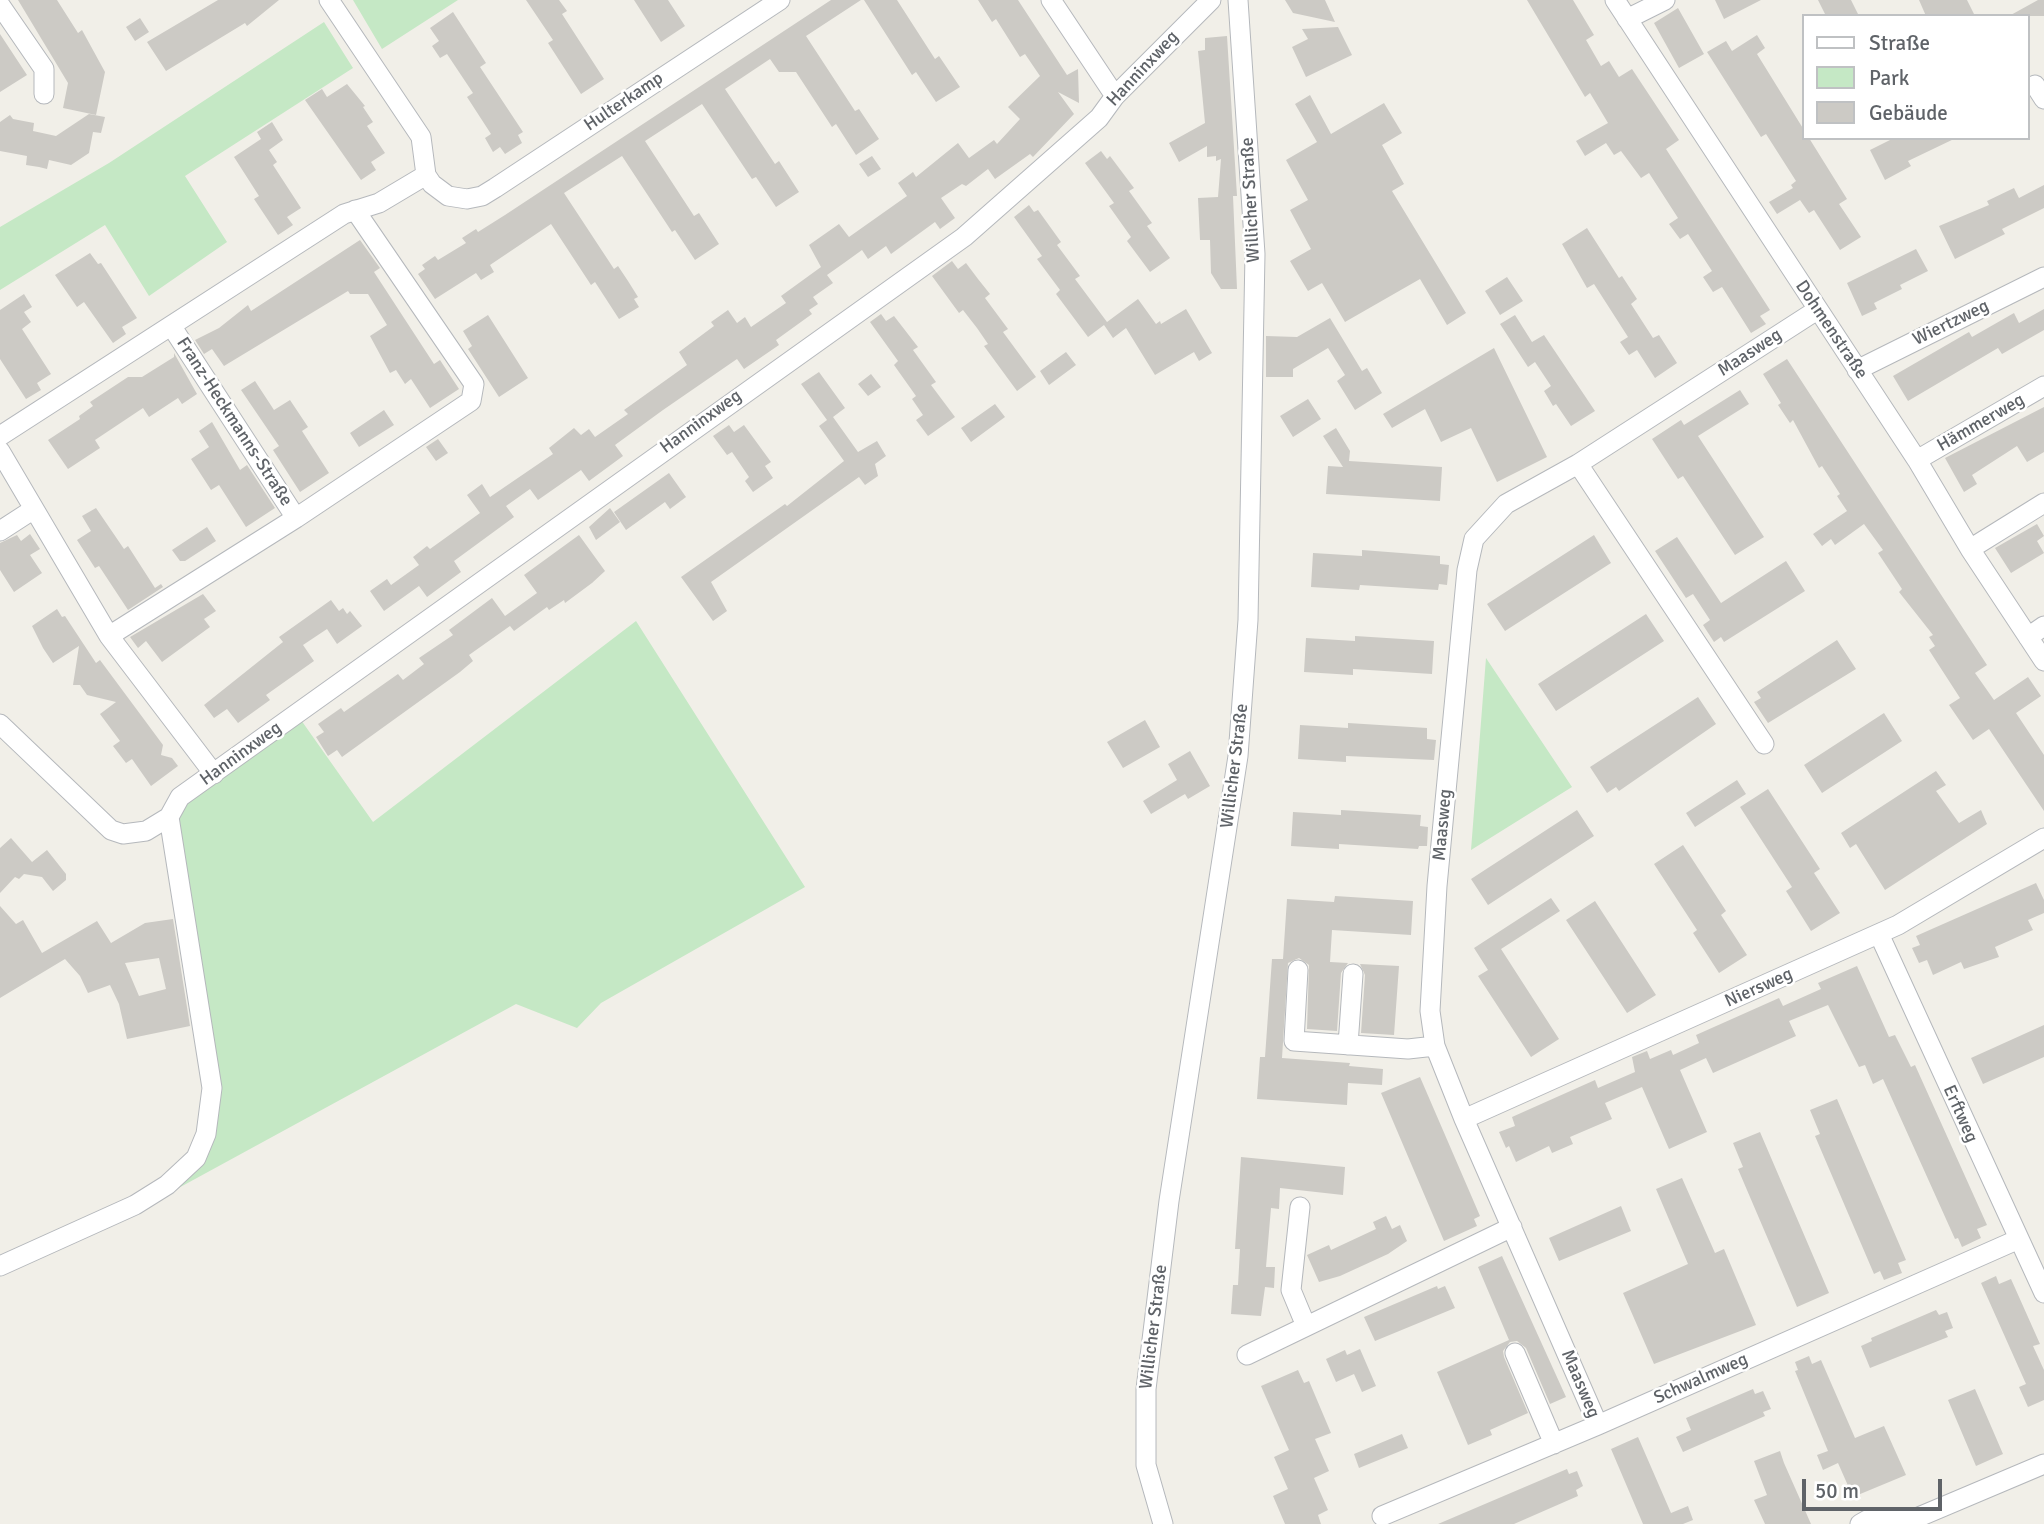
<!DOCTYPE html>
<meta charset="utf-8">
<style>
body{margin:0}
#map{position:relative;width:2044px;height:1524px;overflow:hidden;background:#f1efe8;font-family:Signika,sans-serif}
canvas{display:block}
.legend{position:absolute;left:1802px;top:14px;width:228px;height:126px;box-sizing:border-box;background:#fff;border:2px solid #bfc1c3;margin:0;padding:9px 12px;list-style:none;font-size:21px;color:#5f6368}
.legend li{display:flex;align-items:center;gap:14px;height:35px}
.legend b{width:35px;border:2px solid #bfc1c3}
.scale{position:absolute;left:1802px;top:1479px;width:140px;height:32px;box-sizing:border-box;border:4px solid #5f6368;border-top:0;padding-left:9px;font-size:21px;line-height:24px;white-space:nowrap;color:#5f6368;-webkit-text-stroke:5px #fff;paint-order:stroke}
</style>
<div id="map">
<canvas width="2044" height="1524"></canvas>
<ul class="legend">
<li><b style="height:9px;background:#fff"></b>Straße</li>
<li><b style="height:19px;background:#c5e8c5"></b>Park</li>
<li><b style="height:19px;background:#cccac5"></b>Gebäude</li>
</ul>
<div class="scale">50 m</div>
</div>
<script>
const c = document.querySelector('canvas').getContext('2d');
c.lineJoin = 'round';
function fillPath(path, color) {
  c.fillStyle = color;
  c.fill(path, 'evenodd');
}
function poly(rows) {
  const path = new Path2D();
  for (const r of rows) {
    path.moveTo(r[0], r[1]);
    for (let i = 2; i < r.length; i += 2) path.lineTo(r[i], r[i + 1]);
  }
  return path;
}
function strokePath(path, color, width, dash) {
  c.strokeStyle = color;
  c.lineWidth = width;
  c.lineCap = dash ? 'butt' : 'round';
  c.setLineDash(dash || []);
  c.stroke(path);
}
function label(font, color, halo, rows, align = 'center') {
  c.font = font + ' Signika,sans-serif';
  c.lineWidth = 5;
  c.setLineDash([]);
  c.textBaseline = 'middle';
  c.strokeStyle = halo;
  c.fillStyle = color;
  for (const [text, x, y, turn = 0] of rows) {
    c.save();
    c.translate(x, y);
    c.rotate((+turn || 0) * Math.PI / 180);
    c.textAlign = isNaN(turn) ? turn : align;
    if (halo) c.strokeText(text, 0, 0);
    c.fillText(text, 0, 0);
    c.restore();
  }
}
const green = poly([
 [353,0,458,0,382,49],
 [324,22,353,68,185,176,227,242,149,296,105,225,0,290,0,227,109,163],
 [636,621,805,887,601,1003,577,1028,516,1004,173,1191,216,1124,178,818,188,801,301,720,373,822],
 [1486,658,1572,787,1471,850]
]);
const building = poly([
 [18,0,57,0,78,33,82,30,105,72,96,115,63,108,68,83],
 [218,0,279,0,247,26,245,23,166,71,147,42],
 [526,0,559,0,567,11,562,14,604,79,581,94,548,43,553,40],
 [634,0,668,0,685,26,661,42],
 [831,0,861,0,806,36,855,111,859,109,879,139,856,155,836,124,832,127,796,72,779,72,770,59,725,89,775,164,779,161,799,192,776,207,756,177,752,179,702,104,645,141,694,216,699,213,719,244,695,260,675,230,672,232,622,156,564,193,614,269,618,266,628,281,638,297,634,299,639,307,619,319,595,282,591,285,551,224,490,265,494,272,481,280,476,273,435,299,418,274,425,269,422,265,435,256,438,260,466,243,462,238,476,229,478,232,505,215],
 [864,0,897,0,935,59,939,56,960,87,936,102,916,72,912,75],
 [978,0,1018,0,1067,75,1078,69,1079,103,1058,92,1074,114,1054,135,1033,157,1030,154,995,179,988,169,966,186,962,184,941,198,955,218,940,229,935,222,891,254,886,246,868,259,862,250,844,263,827,275,833,283,813,297,818,304,809,310,812,314,776,340,779,345,744,369,737,359,663,410,615,445,623,456,589,481,581,470,538,500,530,489,506,506,514,517,454,561,461,572,427,597,419,586,384,611,370,591,387,579,391,585,419,565,413,557,427,546,430,549,480,513,467,495,482,484,490,497,553,454,549,448,574,428,581,435,589,429,595,437,628,414,624,410,687,365,679,352,714,326,711,322,728,310,737,323,745,317,751,327,786,303,781,296,821,267,809,245,839,224,849,237,907,196,898,183,913,172,916,177,958,143,969,158,994,140,997,144,1020,119,1008,107,1040,76,1025,54,1020,57,996,19,992,22],
 [1285,0,1325,0,1335,22,1293,13],
 [1527,0,1573,0,1594,35,1586,40,1601,66,1609,61,1619,77,1632,69,1679,140,1666,149,1770,310,1760,316,1766,324,1751,333,1722,287,1713,292,1703,277,1712,271,1688,234,1680,239,1669,224,1678,218,1649,173,1641,178,1621,151,1614,155,1606,143,1585,156,1576,141,1608,123,1590,93,1585,97],
 [1715,0,1761,0,1724,19],
 [1818,0,1851,0,1859,16,1826,16],
 [1919,0,1967,0,1975,16,1926,16],
 [2038,0,2044,0,2044,16,2009,16],
 [1678,8,1704,54,1679,68,1654,23],
 [453,12,486,63,480,67,523,132,518,135,522,143,505,154,500,147,493,152,485,138,491,134,467,97,473,93,447,54,440,58,432,46,439,41,430,28],
 [140,18,149,32,135,41,126,27],
 [1338,27,1352,55,1306,77,1292,47,1308,39,1302,29],
 [0,34,27,75,0,92],
 [1757,35,1765,48,1757,54,1804,130,1804,138,1809,138,1847,199,1839,204,1861,237,1840,250,1814,210,1809,213,1800,200,1777,214,1769,202,1793,188,1791,185,1796,181,1766,134,1761,137,1707,52,1726,41,1732,51],
 [1227,36,1237,196,1233,196,1237,289,1221,289,1211,273,1210,240,1200,240,1198,198,1218,197,1221,159,1216,161,1216,156,1207,157,1207,146,1179,162,1169,143,1205,123,1198,51,1205,50,1205,38],
 [347,84,365,106,363,107,373,122,367,126,385,153,371,162,376,170,361,180,305,100,322,89,327,97],
 [1310,95,1331,134,1384,103,1402,133,1382,145,1404,184,1392,191,1466,313,1447,325,1420,279,1345,322,1322,283,1308,291,1290,261,1311,249,1290,210,1308,200,1286,160,1317,142,1295,104],
 [89,114,105,117,101,133,93,132,89,153,71,165,49,160,47,169,39,167,26,165,27,156,0,151,0,122,10,115,13,119,34,123,33,131,56,136],
 [272,122,283,140,269,150,277,162,273,165,301,208,287,217,293,225,278,235,254,199,259,196,234,157,261,139,257,132],
 [1894,138,1956,138,1908,161,1911,166,1885,180,1870,150],
 [1101,151,1107,159,1110,156,1134,188,1129,191,1152,223,1147,226,1170,258,1150,272,1127,241,1131,237,1109,206,1114,203,1085,163],
 [872,156,881,169,868,177,859,164],
 [2044,185,2044,208,2002,229,2005,234,1955,259,1939,226,1989,205,1987,201,2014,188,2019,198],
 [1029,205,1034,212,1038,210,1061,242,1057,245,1080,276,1075,279,1107,322,1138,299,1156,324,1160,321,1161,324,1186,309,1212,353,1199,361,1194,352,1155,375,1126,328,1113,338,1104,325,1088,337,1056,294,1060,290,1037,259,1042,256,1014,217],
 [1587,228,1619,278,1622,276,1637,299,1631,304,1653,338,1659,335,1677,363,1655,378,1637,350,1629,355,1620,342,1628,337,1594,284,1587,288,1562,244],
 [360,240,380,268,374,272,434,364,440,360,459,389,430,408,411,379,405,384,396,370,390,373,370,336,387,325,368,294,350,294,348,291,224,366,212,349,204,354,195,340,219,328,248,305,251,311],
 [1916,249,1928,271,1900,285,1902,289,1874,303,1877,309,1862,316,1847,283],
 [90,253,98,264,101,263,137,318,122,327,126,334,113,343,84,302,77,307,55,275],
 [952,261,958,269,966,263,978,279,990,294,985,298,1008,329,1003,332,1036,377,1017,391,984,346,988,344,977,328,963,310,959,313,932,276],
 [1507,277,1523,301,1500,315,1485,291],
 [24,294,32,307,24,312,31,322,22,329,51,374,37,383,41,390,26,399,0,359,0,310],
 [2044,309,2044,330,2002,354,1998,348,1908,401,1893,376,1969,332,1972,337,2014,313,2019,323],
 [881,314,886,321,894,316,918,347,913,350,936,382,931,385,955,417,928,436,916,420,923,415,912,399,916,396,894,365,898,361,870,322],
 [488,315,528,378,499,397,468,349,472,346,463,331],
 [1515,315,1532,342,1544,335,1595,411,1571,426,1556,404,1553,406,1544,391,1551,386,1535,362,1528,367,1500,324],
 [1330,318,1362,371,1367,368,1382,393,1355,410,1337,381,1345,375,1328,348,1293,369,1293,377,1266,377,1266,336,1297,337],
 [1494,348,1547,457,1497,482,1471,428,1441,442,1425,409,1392,428,1383,414],
 [1066,352,1076,365,1049,385,1040,371],
 [174,353,197,394,182,404,178,398,149,417,143,408,95,440,100,448,68,469,48,440,80,419,79,416,93,406,90,402,128,377,142,377,174,357],
 [1787,359,1987,665,1975,673,1994,700,2028,677,2041,696,2016,713,2044,755,2044,811,1989,729,1973,740,1949,705,1960,698,1929,650,1935,646,1929,637,1933,635,1899,592,1902,589,1878,553,1883,550,1864,524,1835,545,1831,539,1822,546,1813,534,1847,511,1837,496,1840,494,1822,466,1819,468,1793,420,1790,423,1778,405,1781,403,1763,374],
 [819,372,845,408,833,417,858,452,877,441,886,456,875,464,878,476,865,485,859,477,711,582,727,611,713,621,681,577,785,504,787,506,844,461,819,426,827,420,801,384],
 [871,374,881,387,868,396,858,384],
 [255,381,274,410,290,400,308,427,302,431,329,473,300,492,273,450,279,446,241,390],
 [1740,390,1749,404,1698,436,1764,537,1735,555,1683,476,1678,479,1652,439,1681,420,1684,425],
 [1308,399,1321,419,1293,437,1280,416],
 [995,404,1005,417,971,442,961,428],
 [2044,407,2044,452,2027,462,2017,446,1972,475,1977,484,1964,492,1945,458],
 [384,410,394,425,359,447,350,433],
 [212,422,240,470,247,465,275,508,246,527,219,485,211,490,191,459,209,447,199,431],
 [729,425,734,432,744,425,771,462,765,466,773,478,753,492,745,481,749,477,732,452,727,455,713,436],
 [1336,428,1350,451,1349,461,1442,467,1440,501,1326,494,1328,466,1343,467,1323,436],
 [438,439,448,453,436,461,426,447],
 [669,473,686,497,670,509,665,502,626,530,614,512],
 [96,508,124,549,128,546,155,588,161,584,163,587,128,610,99,566,95,568,77,540,91,531,82,516],
 [610,508,620,522,596,540,589,527],
 [2037,524,2044,536,2037,541,2044,553,2011,573,1995,548],
 [207,527,216,541,185,561,180,561,172,550],
 [30,534,40,549,30,555,42,573,14,592,0,570,0,543,17,535,21,541],
 [579,535,605,571,592,583,565,603,564,600,549,610,547,607,514,631,510,626,469,655,473,661,460,672,342,757,337,750,328,756,316,737,324,732,318,724,341,708,344,712,398,674,403,680,424,664,419,658,453,635,449,630,492,598,505,616,537,593,524,575],
 [1594,535,1611,563,1505,631,1487,604],
 [1677,537,1721,603,1786,561,1805,591,1724,642,1721,637,1714,642,1703,625,1710,620,1693,594,1686,598,1655,551],
 [1362,550,1440,556,1440,564,1449,565,1447,585,1439,584,1438,590,1360,585,1359,590,1311,587,1313,553,1362,556],
 [203,594,216,611,204,619,210,627,162,662,146,641,138,648,130,637],
 [331,600,339,611,343,608,347,614,350,611,362,626,337,644,327,629,303,645,314,661,266,695,270,700,238,723,227,709,214,718,204,705,283,642,279,637],
 [57,609,62,617,65,616,96,663,100,660,146,722,163,745,161,755,172,758,178,766,151,786,132,759,126,763,113,746,120,741,100,714,116,702,87,695,80,685,73,685,79,646,53,663,43,648,32,626],
 [1646,614,1664,641,1556,711,1538,684],
 [1355,636,1434,641,1432,674,1353,669,1353,675,1304,672,1306,638,1355,641],
 [1837,640,1856,669,1768,723,1754,702,1761,698,1757,692],
 [1698,697,1716,724,1619,791,1616,787,1607,793,1590,767],
 [1884,713,1902,741,1822,793,1804,765],
 [1145,720,1160,747,1123,768,1107,742],
 [1348,723,1427,728,1427,739,1436,740,1434,760,1346,756,1346,762,1298,759,1300,725,1348,728],
 [1190,751,1210,786,1188,799,1185,794,1151,814,1143,801,1177,780,1168,764],
 [1936,771,1946,785,1936,791,1959,823,1981,810,1987,824,1885,890,1856,844,1850,848,1841,833],
 [1737,780,1746,794,1695,827,1686,813],
 [1768,789,1820,869,1814,873,1840,913,1811,931,1786,891,1792,887,1740,807],
 [1341,810,1421,815,1420,826,1428,827,1427,846,1419,846,1418,849,1339,844,1339,849,1291,846,1293,812,1341,815],
 [1577,810,1594,836,1488,905,1471,879],
 [11,838,32,862,47,850,66,874,66,880,53,891,42,877,24,874,19,879,15,877,0,893,0,848],
 [1683,845,1726,911,1721,915,1747,955,1719,973,1693,933,1697,930,1654,864],
 [2036,883,2044,900,2044,913,2028,920,2033,930,1995,947,1999,957,1964,969,1961,962,1933,975,1927,960,1919,963,1912,948,1920,945,1916,936],
 [1335,896,1413,901,1411,935,1332,930,1330,962,1348,963,1341,973,1337,1031,1307,1029,1309,965,1299,958,1288,963,1282,1058,1350,1063,1349,1066,1383,1069,1382,1085,1348,1083,1347,1105,1257,1099,1260,1057,1265,1057,1272,959,1283,959,1287,899,1334,902],
 [1551,898,1560,911,1501,949,1559,1039,1531,1057,1478,976,1488,970,1474,948],
 [1595,901,1656,995,1627,1013,1566,920],
 [0,906,16,924,23,920,42,953,97,921,111,943,145,923,173,919,190,1026,127,1039,119,1004,110,985,88,993,80,976,65,959,0,998],
 [159,958,166,989,139,996,125,963],
 [1360,964,1399,966,1394,1035,1361,1033,1365,975],
 [1857,966,1889,1037,1895,1035,1911,1067,1915,1065,1987,1225,1977,1229,1981,1238,1962,1247,1958,1238,1955,1239,1883,1079,1873,1084,1865,1065,1859,1067,1828,1005,1789,1021,1796,1036,1713,1073,1706,1058,1680,1070,1707,1132,1669,1149,1642,1087,1605,1103,1612,1119,1570,1137,1573,1144,1552,1153,1549,1146,1516,1162,1509,1146,1506,1148,1499,1132,1515,1126,1512,1117,1595,1080,1598,1088,1635,1072,1632,1057,1647,1051,1650,1059,1671,1050,1673,1055,1699,1043,1696,1035,1779,998,1783,1006,1821,989,1818,983],
 [2044,1025,2044,1057,1983,1084,1971,1058],
 [1420,1077,1480,1216,1474,1219,1477,1226,1444,1241,1381,1093],
 [1837,1099,1906,1260,1898,1263,1902,1273,1884,1280,1880,1271,1874,1274,1815,1136,1820,1134,1810,1110],
 [1760,1132,1829,1293,1797,1307,1738,1169,1743,1167,1733,1143],
 [1241,1157,1345,1167,1343,1195,1280,1188,1279,1209,1271,1208,1266,1267,1275,1267,1274,1288,1265,1287,1261,1316,1231,1314,1233,1285,1238,1285,1240,1249,1235,1249],
 [1682,1178,1715,1253,1724,1249,1756,1325,1654,1364,1623,1293,1688,1264,1656,1189],
 [1621,1206,1631,1231,1559,1261,1549,1238],
 [1386,1216,1392,1229,1400,1225,1407,1241,1388,1254,1340,1276,1319,1282,1307,1255,1329,1245,1331,1250,1376,1229,1373,1222],
 [1502,1256,1566,1397,1550,1404,1526,1348,1517,1341,1510,1342,1503,1351,1504,1357,1528,1413,1490,1430,1492,1435,1468,1445,1437,1372,1509,1340,1478,1267],
 [1996,1276,1999,1284,2011,1279,2040,1344,2033,1346,2044,1370,2044,1400,2028,1407,2019,1387,2026,1384,1981,1283],
 [1437,1286,1438,1289,1445,1286,1455,1308,1375,1341,1364,1317],
 [1936,1310,1939,1315,1947,1312,1953,1328,1945,1331,1948,1337,1870,1368,1861,1346,1872,1341,1871,1338],
 [1360,1349,1376,1386,1362,1392,1354,1374,1336,1382,1326,1359,1345,1350,1347,1355],
 [1809,1356,1812,1364,1821,1360,1855,1438,1884,1426,1906,1475,1853,1497,1838,1463,1823,1470,1817,1455,1828,1451,1795,1371,1798,1370,1795,1362],
 [1298,1370,1304,1383,1309,1381,1331,1433,1315,1439,1329,1471,1314,1478,1328,1510,1318,1515,1321,1524,1285,1524,1273,1496,1288,1489,1274,1457,1289,1450,1261,1386],
 [1753,1389,1755,1394,1763,1391,1771,1409,1763,1412,1765,1416,1683,1452,1676,1437,1691,1430,1686,1418],
 [1975,1389,2003,1454,1976,1466,1948,1400],
 [1402,1434,1408,1448,1359,1468,1354,1454],
 [1638,1437,1671,1513,1688,1506,1693,1520,1683,1524,1643,1524,1611,1449],
 [1780,1451,1784,1463,1811,1524,1765,1524,1754,1500,1767,1495,1754,1461],
 [1567,1469,1569,1474,1577,1471,1583,1486,1576,1490,1578,1496,1514,1524,1438,1524]
]);
const minor = poly([
 [329,0,421,137,426,175,432,184,448,196,467,199,482,196,495,188,780,0],
 [1051,0,1115,96],
 [1615,0,1917,460,1970,549,2044,661],
 [0,5,44,69,44,94],
 [1627,19,1665,0],
 [2035,85,2044,99],
 [172,327,296,518],
 [1857,370,2044,277],
 [0,436,344,214,379,203,426,175],
 [0,451,109,636,214,774],
 [1917,460,2044,386],
 [1578,464,1764,744],
 [0,531,34,509],
 [1970,549,2044,503],
 [109,636,296,518,471,401,474,384,355,210],
 [2028,637,2044,626],
 [0,724,111,830,123,834,146,831,169,817,180,797,964,237,1099,118,1115,96,1211,0],
 [1879,934,2044,1293],
 [1298,970,1294,1041,1408,1049,1435,1046],
 [1348,1045,1353,974],
 [1464,1119,1898,925,2044,838],
 [1300,1207,1291,1290,1306,1326],
 [0,1266,135,1205,167,1185,196,1158,206,1134,212,1088,169,817],
 [1515,1353,1554,1444],
 [1247,1355,1512,1227],
 [1598,1425,1464,1119,1435,1046,1430,1011,1437,886,1467,570,1474,539,1506,504,1578,464,1817,310],
 [1382,1516,1598,1425,2019,1239],
 [1163,1524,1146,1465,1146,1389,1169,1201,1238,756,1248,620,1255,254,1238,0],
 [1860,1524,1867,1520,1914,1519,2044,1464]
]);
const streetNames = [
 ["Hanninxweg",1143,69,-47],
 ["Hulterkamp",624,102,-34],
 ["Willicher Straße",1251,200,-93],
 ["Wiertzweg",1951,323,-26],
 ["Dohmenstraße",1831,330,56],
 ["Maasweg",1750,353,-33],
 ["Franz-Heckmanns-Straße",234,422,57],
 ["Hanninxweg",701,422,-36],
 ["Hämmerweg",1981,423,-30],
 ["Hanninxweg",241,754,-36],
 ["Willicher Straße",1235,766,-83],
 ["Maasweg",1443,825,-85],
 ["Niersweg",1759,988,-24],
 ["Erftweg",1960,1114,66],
 ["Willicher Straße",1154,1327,-83],
 ["Schwalmweg",1701,1379,-24],
 ["Maasweg",1580,1384,67]
];
fillPath(green, '#c5e8c5');
fillPath(building, '#cccac5');
strokePath(minor, '#b5b8bc', 21);
strokePath(minor, '#fff', 19);
label('18px', '#5f6368', '#fff', streetNames);
</script>
